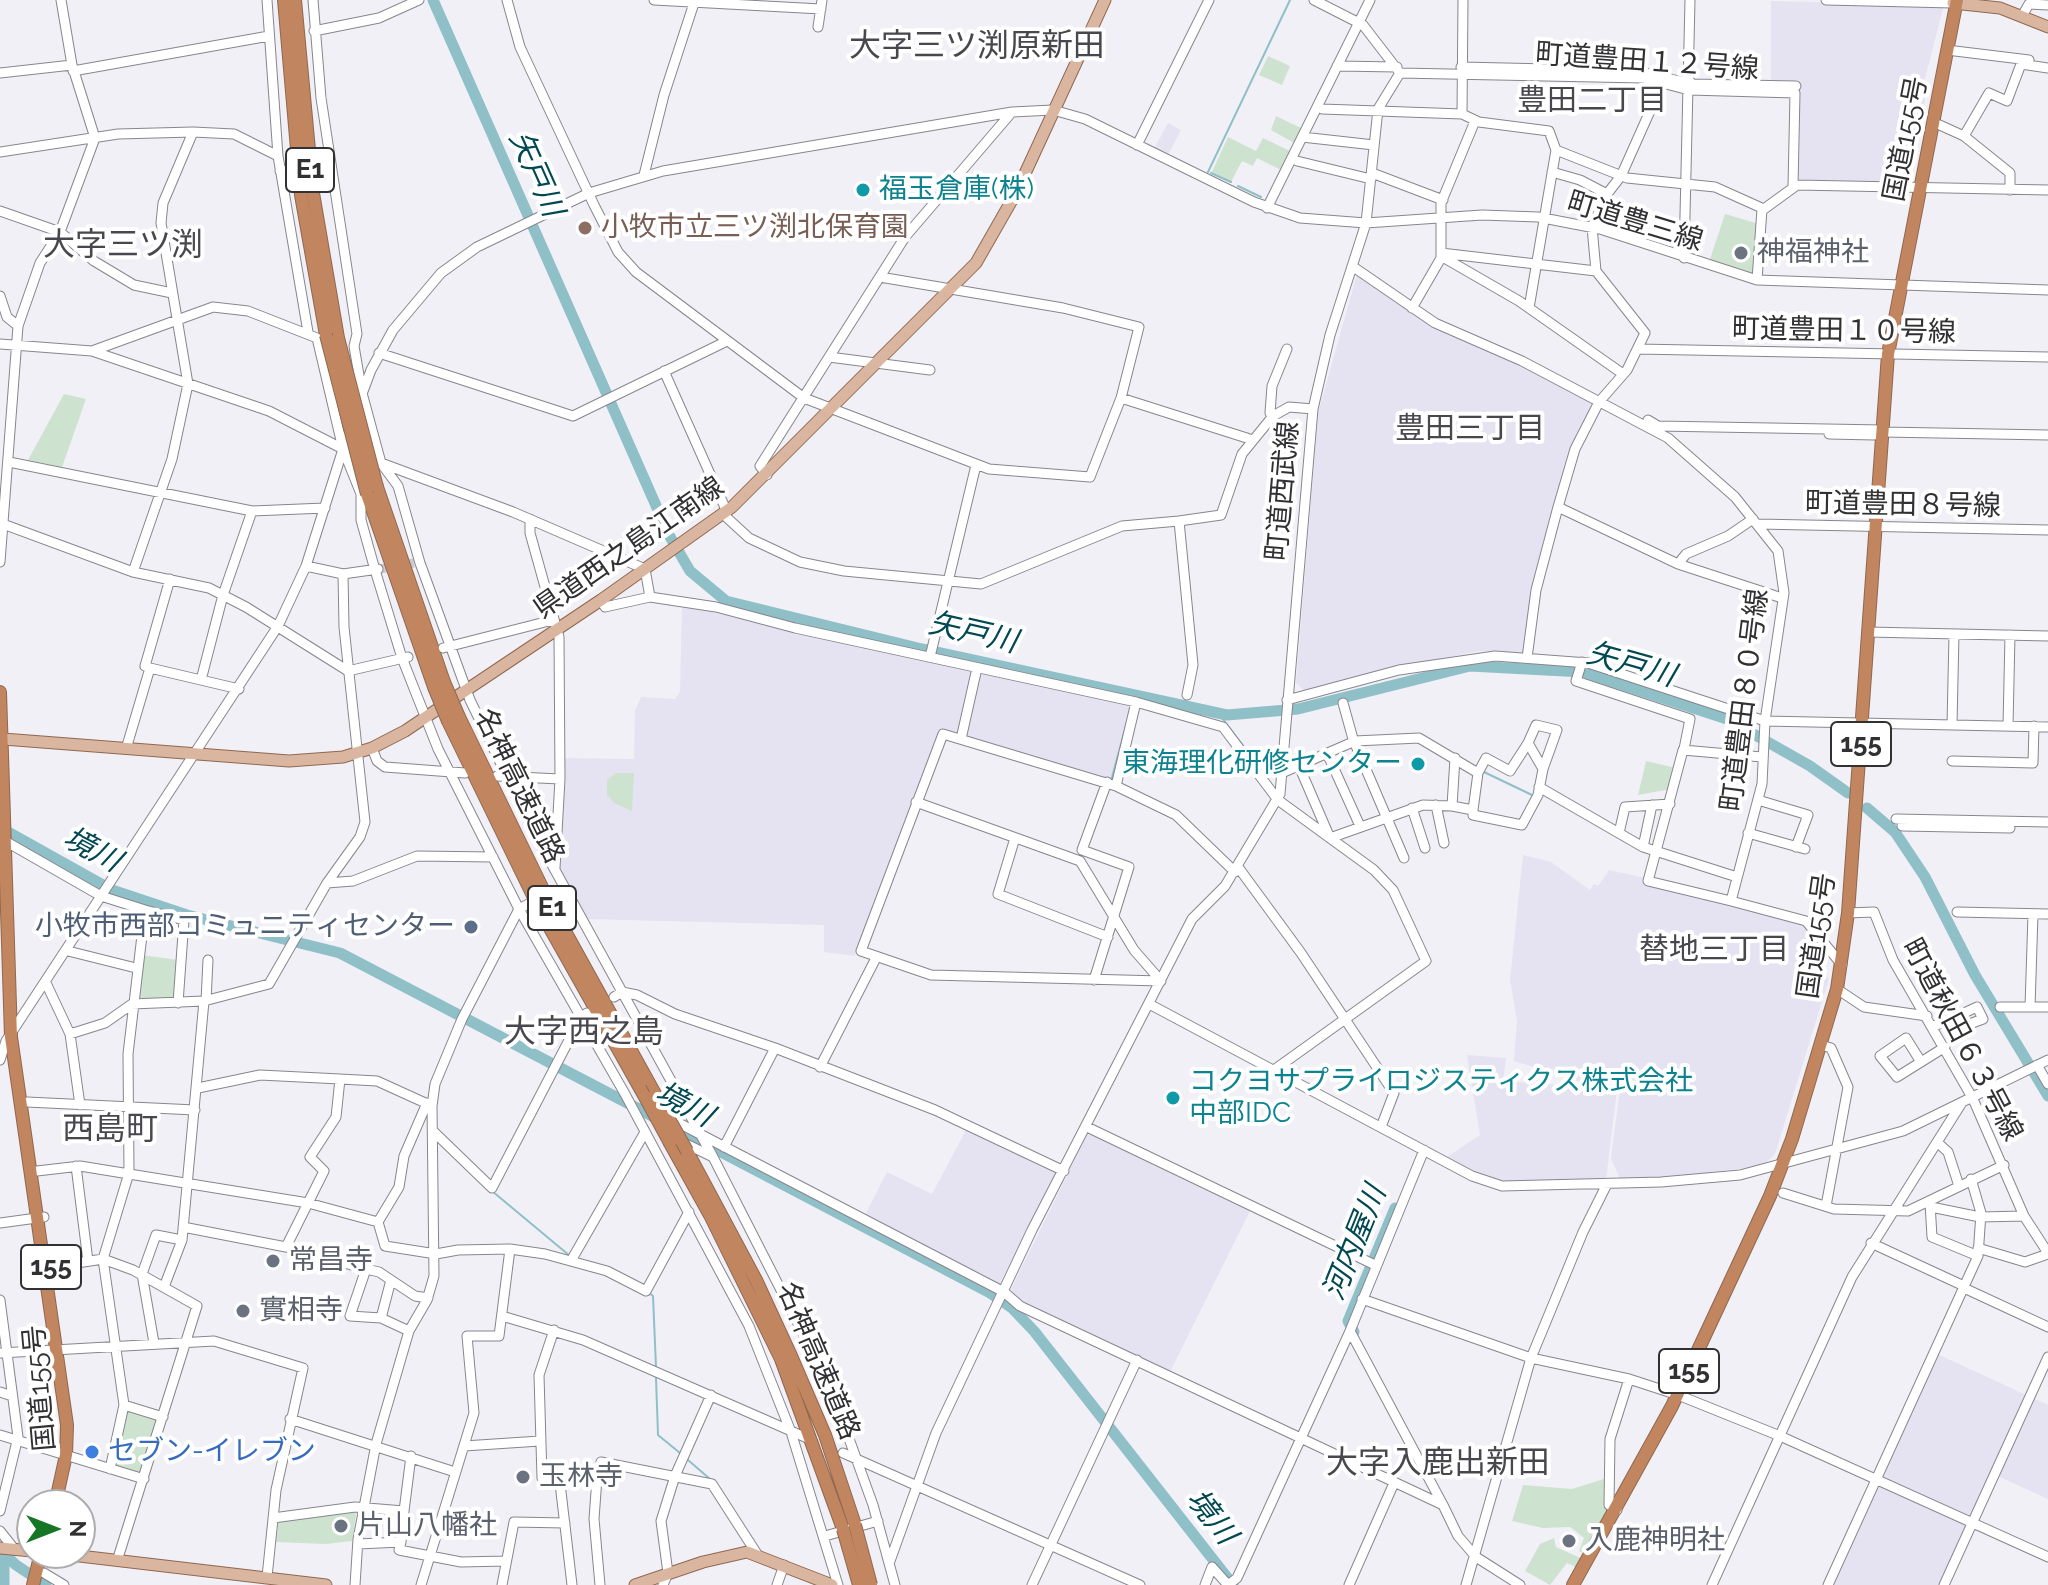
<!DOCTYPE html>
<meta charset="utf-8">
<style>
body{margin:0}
#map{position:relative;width:2048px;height:1585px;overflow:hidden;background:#f1f0f7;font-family:Raleway,sans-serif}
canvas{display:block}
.north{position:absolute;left:16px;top:1489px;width:80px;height:80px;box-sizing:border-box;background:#fff;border:2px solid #adadad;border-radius:50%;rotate:90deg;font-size:22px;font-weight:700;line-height:32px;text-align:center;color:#313133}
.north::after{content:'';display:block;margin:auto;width:28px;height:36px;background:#177626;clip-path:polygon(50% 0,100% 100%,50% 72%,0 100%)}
</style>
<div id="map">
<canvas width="2048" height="1585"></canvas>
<div class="north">N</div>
</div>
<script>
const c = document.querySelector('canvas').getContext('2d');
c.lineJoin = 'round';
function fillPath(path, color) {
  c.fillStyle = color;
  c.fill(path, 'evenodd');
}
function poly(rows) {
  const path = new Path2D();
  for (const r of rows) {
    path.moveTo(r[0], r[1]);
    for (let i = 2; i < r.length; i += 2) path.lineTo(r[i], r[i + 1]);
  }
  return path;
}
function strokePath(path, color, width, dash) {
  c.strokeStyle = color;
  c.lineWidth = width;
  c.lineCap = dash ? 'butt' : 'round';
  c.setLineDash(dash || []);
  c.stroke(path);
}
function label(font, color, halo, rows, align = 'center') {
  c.font = font + ' Raleway,"Noto Sans JP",sans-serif';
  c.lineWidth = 8;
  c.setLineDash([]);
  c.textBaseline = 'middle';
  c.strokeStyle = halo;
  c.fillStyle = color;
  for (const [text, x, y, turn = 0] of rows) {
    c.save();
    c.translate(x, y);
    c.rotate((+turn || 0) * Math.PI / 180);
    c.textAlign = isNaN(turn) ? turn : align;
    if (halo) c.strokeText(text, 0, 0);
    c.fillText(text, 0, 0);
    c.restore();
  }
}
const built = poly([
 [1771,1,1944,5,1922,90,1925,100,1909,185,1797,182,1797,85,1771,84],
 [1168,123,1181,130,1168,155,1154,149],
 [1357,274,1427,322,1520,364,1593,404,1574,445,1524,651,1521,654,1479,651,1374,672,1305,691,1296,683,1318,413],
 [682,605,974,671,960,733,939,730,855,956,824,952,824,925,585,919,557,868,558,758,634,759,635,711,641,697,675,699,680,692],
 [978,672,1131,703,1115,774,1106,778,968,740,965,735],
 [1523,855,1551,862,1590,890,1594,884,1598,886,1609,870,1645,878,1645,884,1792,918,1805,924,1818,940,1813,959,1829,979,1775,1154,1762,1166,1660,1178,1620,1179,1611,1158,1621,1081,1578,1081,1514,1061,1517,1021,1510,980],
 [1467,1055,1506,1058,1503,1081,1617,1089,1606,1180,1504,1184,1490,1181,1447,1157,1480,1135],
 [966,1130,1057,1174,997,1289,863,1219,887,1172,932,1194],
 [1099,1134,1250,1211,1170,1372,1019,1302,1011,1289,1087,1135],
 [1935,1353,2048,1405,2048,1499,1993,1474,1972,1520,1879,1477],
 [1878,1486,1968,1527,1942,1585,1833,1585]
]);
const green = poly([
 [1268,56,1290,66,1282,85,1259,75],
 [1276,116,1303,129,1296,144,1271,130],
 [1228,137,1256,151,1263,138,1292,152,1283,171,1257,158,1253,166,1242,161,1231,182,1212,172],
 [1725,214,1759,224,1753,274,1709,262],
 [64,394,86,399,62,467,28,460],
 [1646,761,1676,768,1671,789,1638,795],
 [616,773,634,773,632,811,614,803,607,795,607,780],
 [142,955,178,960,175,1001,136,1002],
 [126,1408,160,1418,142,1474,114,1466],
 [1607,1478,1609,1492,1618,1502,1588,1555,1579,1551,1584,1538,1570,1527,1543,1528,1512,1521,1523,1485,1572,1489],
 [357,1508,352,1541,326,1544,276,1542,279,1518],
 [1554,1538,1556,1547,1585,1560,1580,1569,1567,1563,1550,1585,1525,1571,1540,1544]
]);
const stream = poly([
 [1208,172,1290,0],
 [1211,173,1231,182],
 [1238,186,1261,197],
 [1219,714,1251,756],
 [1484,772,1532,795],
 [1111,781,1127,722],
 [492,1191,570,1256],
 [648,1292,653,1296,656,1367],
 [656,1378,658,1435,680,1453],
 [688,1460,710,1479]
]);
const river = poly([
 [433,0,669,535,690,571,726,601,922,649,1227,715,1298,709,1470,666,1583,672,1727,719,1810,766,1848,793],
 [1867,808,1895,832,1925,877,1975,975,2048,1096],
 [1,828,112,890,187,915,340,953,658,1119],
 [673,1127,990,1293,1012,1308,1034,1331,1233,1585],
 [1354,1332,1348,1321,1395,1208],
 [0,1550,16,1565,46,1585],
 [4,1585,4,1556]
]);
const minorTunnel = poly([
 [381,569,414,563]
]);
const minor = poly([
 [267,0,278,156,308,332],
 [313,0,321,98,357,334,354,346,362,393,381,463,398,486,420,563,470,700,534,832,713,1157,830,1386,873,1505,895,1585],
 [507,0,520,47,594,205,618,252,636,272,804,398,989,469,1090,477,1121,398,1139,327,1063,308,880,277],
 [654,0,821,9],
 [1463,0,1462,114,1479,122,1549,131,1556,150,1627,178,1715,187,1764,209,1797,185,2048,190],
 [1826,0,1953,3],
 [2022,16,2029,4,2048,5],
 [818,27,822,0],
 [314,31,379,18,419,0],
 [1947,50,2029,60],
 [1337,66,1397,67],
 [1461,67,1637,71,1683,82,1688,79,1692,84,1796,86],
 [73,71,269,36],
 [0,73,72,65],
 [1400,73,1643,78,1689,90,1795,93,1793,187],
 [1663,82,1621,176,1607,194,1592,227,1596,271,1645,333,1627,370,1599,402,1575,449,1558,507,1678,564,1782,598],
 [1322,109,1462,114],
 [1933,122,1964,136,2010,173,2010,190],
 [1964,136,1989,93,2007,101,2021,64,2048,68],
 [1302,137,1374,145],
 [1137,145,1209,0],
 [0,152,118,134,193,132,234,134,278,156],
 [1297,161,1371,179],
 [317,166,329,164],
 [280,171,292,170],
 [1552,172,1580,180,1607,194],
 [1372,173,1443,200],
 [644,175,664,95,695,0],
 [1267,208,1370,0],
 [0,211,60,232,94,261,134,285,172,293],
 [1441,253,1596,271],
 [1441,256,1519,301,1623,374],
 [1684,258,1690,0],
 [1352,266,1435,323,1522,361,1668,438,1735,497,1778,551,1784,593,1765,721,1762,784,1731,901,1806,921,1842,965],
 [1757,280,1762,209],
 [0,296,7,317,18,326],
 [1412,308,1441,258,1441,203,1475,121],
 [1529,308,1556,150],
 [0,344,92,351,269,411,345,450],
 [1638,349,2048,357],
 [92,351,213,307,248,311,317,338,343,449,361,494,361,520,375,570,402,658,438,749,519,909,625,1094,749,1326,791,1432,838,1585],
 [379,353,573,416,727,341],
 [829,357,930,370],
 [664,371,727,512],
 [1121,398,1253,440],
 [356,410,371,370,393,330,441,273,477,247,589,193,663,171,1012,112,1053,110,1085,119,1254,202,1300,218,1366,223,1482,215,1538,217,1600,229,1757,280,2048,290],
 [1273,416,1270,413,1272,386,1287,349],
 [1648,420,1658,426,1883,430],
 [1883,432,2048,435],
 [1829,434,1874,435],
 [9,462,252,511,325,508],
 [381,463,513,512,645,569,650,597],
 [767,475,760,466,905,237,1012,112],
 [724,515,749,538,800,562,844,571,981,584,1122,526,1179,521],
 [530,519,530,533,559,637,560,779,555,868],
 [0,523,133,572,209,588,246,607,348,671,408,657],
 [1758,524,2048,530],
 [0,562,18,326,40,263,60,232,95,138,72,65,61,0],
 [1678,564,1686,554,1728,536,1753,519],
 [306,566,343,574,378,569],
 [133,572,172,459,188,384,161,223,163,203,193,132],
 [601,600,605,607,650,597,716,607,795,628,1136,702,1223,727,1278,800,1330,838,1423,805,1452,806,1473,810,1473,815,1522,825,1538,795,1543,769,1528,743,1510,771,1486,758,1478,773,1473,810],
 [1868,632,2048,636],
 [443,648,553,620],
 [930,657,976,465],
 [1527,658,1536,590,1558,507],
 [1582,662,1576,681,1690,719,1684,749],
 [150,668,239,689],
 [201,680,223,595,252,511],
 [1187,695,1193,665,1179,521,1221,515,1242,454,1273,416,1289,407,1313,409],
 [1287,700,1399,670,1495,656,1588,663,1765,721,2048,727],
 [1343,703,1353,739,1404,858],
 [1952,725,1954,634],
 [2008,726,2010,635],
 [961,739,977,668],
 [1528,743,1536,725,1557,730,1543,769],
 [372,748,377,761,385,767,465,773],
 [126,749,150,668,145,666,170,579],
 [1327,753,1360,826],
 [1952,761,2033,763,2034,726],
 [1282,773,1355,741,1419,738,1478,773],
 [497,776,560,779],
 [1116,786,1136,702],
 [1539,787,1643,847,1737,877],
 [1758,800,1808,815,1796,847],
 [916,802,1080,861,1134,950,1161,981],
 [1436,805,1444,843],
 [1452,806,1455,758],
 [1412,808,1425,848],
 [1896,819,2048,822],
 [1902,826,2010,828],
 [1619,833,1625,807,1670,804],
 [1748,833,1805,849],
 [1015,838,998,894,1108,937],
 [5,841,101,896,145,910,128,1054,129,1173,103,1259,124,1405,110,1469],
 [1643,847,1652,805],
 [1238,867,1301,953,1394,1093,1381,1127],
 [327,883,353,881,417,856,493,857],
 [552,892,564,887],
 [1731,901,1648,881,1683,750,1762,757],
 [145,910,184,920,178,1003],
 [1957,912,2048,914],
 [1848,913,1874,912,1893,960,1973,1099,2024,1216,2048,1253],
 [68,951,136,968],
 [1094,980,1129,867,1082,850,1107,782],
 [1161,981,931,975,861,951,943,734,1116,786,1176,815,1235,872],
 [46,983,70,1034,80,1105],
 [1837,989,1864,1007,1927,1016],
 [614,997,622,992,637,995,675,1014,775,1048,935,1110,1064,1171],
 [206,1001,208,960],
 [1151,1005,1472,1176,1502,1186,1661,1182,1740,1175,1903,1131,2048,1060],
 [2000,1007,2048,1007],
 [2030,1007,2033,914],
 [1934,1026,1951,1019,1977,1007,1983,1019,1956,1029,1951,1019],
 [70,1034,105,1023,132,1004,204,1001,269,984,327,883,360,837,365,822,344,627,343,574],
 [1821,1045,1831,1048,1848,1087,1826,1206],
 [0,1060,6,1041,278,626,306,566,350,427],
 [1921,1062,1906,1038,1880,1056,1897,1077,1945,1047],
 [2037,1065,2048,1084],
 [820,1067,876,958],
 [1274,1070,1426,961,1393,890,1374,870,1330,838,1299,766],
 [198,1088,260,1075,340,1079,377,1081,432,1106],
 [27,1102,195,1110],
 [669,1118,1004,1292,1020,1306,1443,1505,1458,1536,1476,1557,1520,1585],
 [1087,1127,1375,1265],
 [433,1131,492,1188,581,1017,587,1013],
 [684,1143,713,1157],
 [1938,1143,1948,1152,1959,1186],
 [724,1147,775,1048],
 [76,1166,88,1261],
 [37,1171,80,1166,308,1203,378,1222,385,1246,436,1254,458,1250,510,1249,545,1254,607,1271,646,1291,689,1212],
 [1783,1193,1834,1209,1908,1211,2004,1165],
 [1930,1203,1932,1237,1978,1256],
 [1931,1207,1980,1217,2024,1216],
 [378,1222,399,1187,404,1156,427,1103],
 [0,1223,44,1217],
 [183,1227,286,1247,366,1269],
 [1871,1243,1964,1286],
 [286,1247,324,1171,310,1157,336,1117,340,1079],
 [1978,1248,2025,1262,2048,1254],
 [572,1259,645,1132],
 [51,1267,103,1259,133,1270,197,1306,117,1561],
 [164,1287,182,1240,204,1001],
 [1964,1288,2048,1327],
 [1362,1299,1531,1358,1629,1379,1678,1395,1780,1436,2048,1557],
 [0,1300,18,1437,0,1511],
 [502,1316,583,1340,807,1438],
 [381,1318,391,1280],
 [554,1330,539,1375,542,1478,597,1478,601,1462,712,1484,757,1554],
 [409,1331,381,1318,350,1316,366,1269,379,1272,415,1296,428,1298],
 [1350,1331,1443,1505],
 [154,1343,142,1274,156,1235,182,1240],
 [0,1353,214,1341,303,1368,276,1490,267,1577],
 [0,1392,12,1396],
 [124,1405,163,1417],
 [290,1419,455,1472],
 [0,1435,144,1479],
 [464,1446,540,1441],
 [843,1453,1140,1585],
 [559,1475,572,1585],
 [597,1478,594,1519,600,1585],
 [1617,1510,1609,1505,1610,1439,1629,1379],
 [404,1511,411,1456],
 [273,1518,355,1507,404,1511,401,1542],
 [0,1531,15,1550],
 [825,1536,878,1521],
 [358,1544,401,1542,399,1550,461,1562,506,1561],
 [890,1561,936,1433,1032,1230,1192,919,1225,886,1280,794,1313,409,1330,335,1366,223,1378,109,1400,73,1363,25,1314,0],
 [44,1573,64,1585],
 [355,1585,358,1539,376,1444,409,1331,427,1300,434,1276,432,1106,435,1084,462,1019,519,909,530,903],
 [421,1585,474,1413,467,1336,499,1336,510,1249],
 [502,1585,514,1522,565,1523],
 [663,1585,668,1573,661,1521,675,1476,711,1395],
 [777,1585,784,1565],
 [1032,1585,1137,1360],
 [1205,1585,1212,1567,1228,1585],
 [1228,1585,1237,1578,1350,1331,1424,1150],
 [1349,1585,1394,1483],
 [1466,1585,1531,1358,1583,1232,1607,1184],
 [1712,1585,1852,1277,1961,1104],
 [1828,1585,1978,1256,1981,1213,1971,1179],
 [1944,1585,2048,1357]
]);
const major = poly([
 [1953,3,2000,8,2048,27],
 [3,739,289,761,343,757,372,748,405,731,601,600,732,507,976,263,1016,193,1105,0],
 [0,1548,32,1551],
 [54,1553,326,1585],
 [635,1585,703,1562,747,1552,832,1585]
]);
const highway = poly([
 [284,0,301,195,326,335],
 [295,0,313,193,338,338],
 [377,487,444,682],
 [367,494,434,687],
 [0,692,11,1037,67,1425,66,1455,55,1505],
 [459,717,552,908,655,1094],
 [448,721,541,912,640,1088],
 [670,1143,710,1215,781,1359,843,1529],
 [687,1151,756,1280,791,1356,825,1435,855,1525],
 [33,1585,41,1553],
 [1573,1585,1672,1406,1770,1196,1792,1139,1837,989,1848,913,1888,354,1957,0]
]);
const highwayBridge = poly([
 [326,335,367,494],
 [338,338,377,487],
 [444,682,459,717],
 [434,687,448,721],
 [640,1088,670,1143],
 [655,1094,687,1151],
 [855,1525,871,1585],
 [843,1529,859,1585]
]);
const markers = [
 [863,190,8,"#0f9aa8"],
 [585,228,8,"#8d6e63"],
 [1741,253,8,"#6b7280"],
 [1418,764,8,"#0f9aa8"],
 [471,927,8,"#5c6f8a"],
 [1173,1098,8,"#0f9aa8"],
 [273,1261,8,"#6b7280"],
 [243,1311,8,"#6b7280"],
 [92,1452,8,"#3f7fe0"],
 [523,1477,8,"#6b7280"],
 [341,1526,8,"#6b7280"],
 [1569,1541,8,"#6b7280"]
];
const shields = [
 [310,170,48],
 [1861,744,60],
 [552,908,48],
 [51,1267,60],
 [1689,1371,60]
];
const shieldNames = [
 ["E1",310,170],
 ["155",1861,744],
 ["E1",552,908],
 ["155",51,1267],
 ["155",1689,1371]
];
const streetNames = [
 ["町道豊田１２号線",1647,62,4],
 ["国道155号",1906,139,-79],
 ["町道豊三線",1635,222,17],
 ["町道豊田１０号線",1844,331,1],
 ["町道西武線",1283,491,-85],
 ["町道豊田８号線",1903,505,1],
 ["県道西之島江南線",629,548,-35],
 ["町道豊田８０号線",1745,700,-83],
 ["名神高速道路",519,786,64],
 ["国道155号",1817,936,-82],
 ["町道秋田６３号線",1962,1040,62],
 ["名神高速道路",818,1361,67],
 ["国道155号",40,1388,-95]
];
const cultureNames = [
 ["福玉倉庫(株)",879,190],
 ["東海理化研修センター",1402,764,"right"],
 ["コクヨサプライロジスティクス株式会社",1189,1082],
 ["中部IDC",1189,1114]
];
const educationNames = [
 ["小牧市立三ツ渕北保育園",601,228]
];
const worshipNames = [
 ["神福神社",1757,253],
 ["常昌寺",289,1261],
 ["實相寺",259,1311],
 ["玉林寺",539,1477],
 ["片山八幡社",357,1526],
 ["入鹿神明社",1585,1541]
];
const serviceNames = [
 ["小牧市西部コミュニティセンター",455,927]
];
const shopNames = [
 ["セブン-イレブン",108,1452]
];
const neighbourhoodNames = [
 ["豊田二丁目",1592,101],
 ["豊田三丁目",1470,429],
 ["替地三丁目",1714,950]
];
const waterNames = [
 ["矢戸川",536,174,66],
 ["矢戸川",973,633,13],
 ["矢戸川",1631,665,16],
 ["境川",92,850,28],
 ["境川",684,1105,28],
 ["河内屋川",1355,1243,-68],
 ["境川",1211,1517,52]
];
const quarterNames = [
 ["大字三ツ渕原新田",977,46],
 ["大字三ツ渕",123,245],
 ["大字西之島",584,1032],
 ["西島町",110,1129],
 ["大字入鹿出新田",1438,1463]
];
fillPath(built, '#e5e3f2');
fillPath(green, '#cee3cf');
strokePath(stream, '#8fbfc7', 2);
strokePath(river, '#8fbfc7', 11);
strokePath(minorTunnel, '#cbcad0', 9, [9, 4.5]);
strokePath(minor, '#87868d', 11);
strokePath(major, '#8f6850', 13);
strokePath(highway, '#8f6850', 14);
strokePath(minor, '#fff', 9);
strokePath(major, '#dab6a0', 11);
strokePath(highway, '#c18560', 12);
strokePath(highwayBridge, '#8f6850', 14, []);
strokePath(highwayBridge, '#c18560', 12);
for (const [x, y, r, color] of markers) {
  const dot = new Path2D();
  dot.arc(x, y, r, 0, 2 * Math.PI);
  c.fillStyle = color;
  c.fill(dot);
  strokePath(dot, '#fff', 3);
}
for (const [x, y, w] of shields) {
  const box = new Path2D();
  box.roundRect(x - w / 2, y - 22, w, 44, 6);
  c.fillStyle = '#fff';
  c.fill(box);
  strokePath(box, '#313133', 2);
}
label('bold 26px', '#313133', null, shieldNames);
label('28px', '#313133', '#fff', streetNames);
label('28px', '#0d838f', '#fff', cultureNames, 'left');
label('28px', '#785e54', '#fff', educationNames, 'left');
label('28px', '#5b616d', '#fff', worshipNames, 'left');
label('28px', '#4e5e75', '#fff', serviceNames, 'right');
label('28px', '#366cbe', '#fff', shopNames, 'left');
label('30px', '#48474d', '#fff', neighbourhoodNames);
label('italic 30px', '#004953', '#fff', waterNames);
label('32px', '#48474d', '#fff', quarterNames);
</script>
